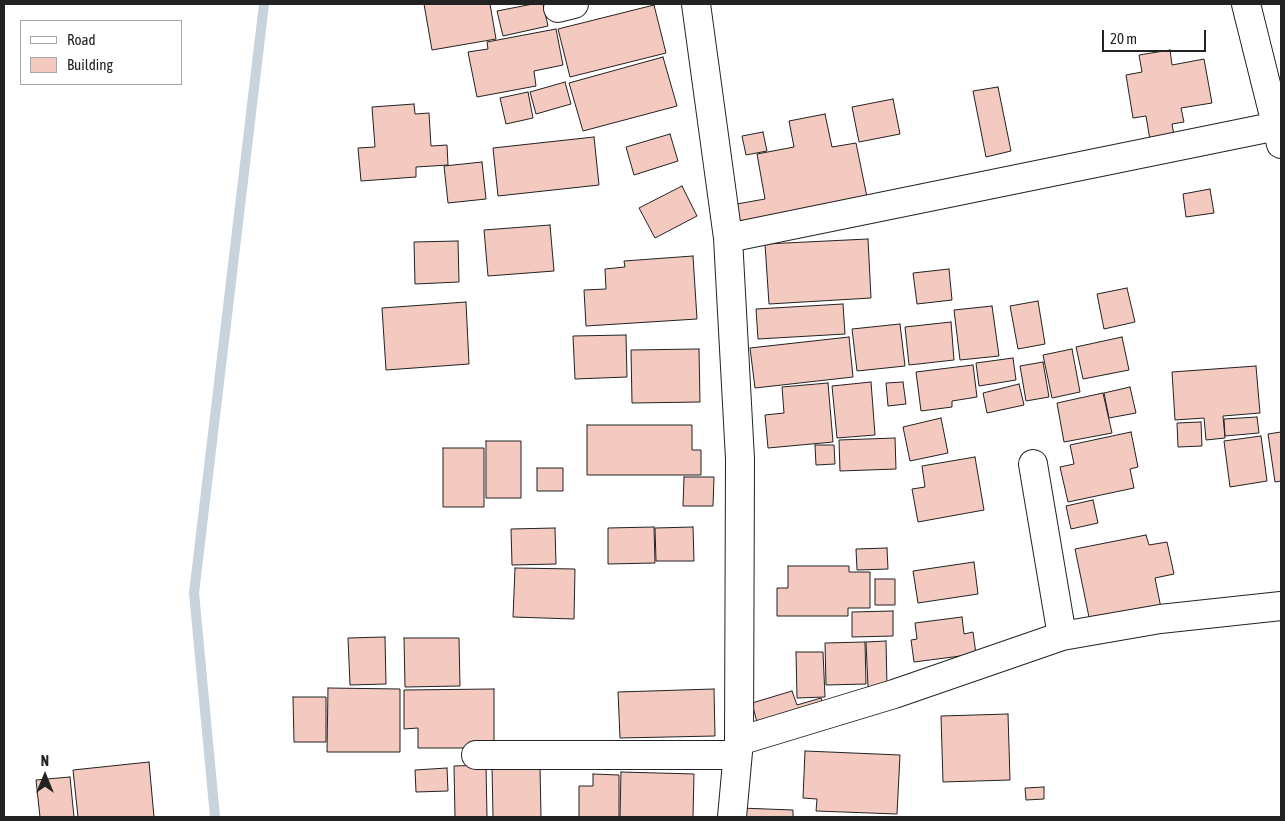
<!DOCTYPE html>
<style>
body{margin:0}
#map{position:relative;width:1285px;height:821px;overflow:hidden;background:#fff;font-family:"Asap Condensed",sans-serif}
canvas{display:block}
.frame{position:absolute;inset:0;border:5px solid #222;pointer-events:none}
.legend{position:absolute;left:20px;top:20px;width:162px;height:65px;box-sizing:border-box;background:#fff;border:1px solid #a7a7a7;margin:0;padding:6px 9px;list-style:none;font-size:15px;color:#222}
.legend li{display:flex;align-items:center;gap:10px;height:25px}
.legend b{width:25px;border:1px solid #a7a7a7}
.north{position:absolute;left:20px;top:751px;width:50px;height:50px;-webkit-text-stroke:4px #fff;paint-order:stroke;rotate:0deg;font-size:14px;font-weight:700;line-height:20px;text-align:center;color:#222}
.north::after{content:'';display:block;margin:auto;width:18px;height:22px;background:#222;clip-path:polygon(50% 0,100% 100%,50% 72%,0 100%)}
.scale{position:absolute;left:1102px;top:30px;width:104px;height:22px;box-sizing:border-box;border:2px solid #222;border-top:0;padding-left:6px;font-size:15px;line-height:18px;white-space:nowrap;color:#222;-webkit-text-stroke:4px #fff;paint-order:stroke}
</style>
<div id="map">
<canvas width="1285" height="821"></canvas>
<div class="frame"></div>
<ul class="legend">
<li><b style="height:6px;background:#fff"></b>Road</li>
<li><b style="height:14px;background:#f3c9c0"></b>Building</li>
</ul>
<div class="north">N</div>
<div class="scale">20 m</div>
</div>
<script>
const c = document.querySelector('canvas').getContext('2d');
c.lineJoin = 'round';
function poly(rows) {
  const path = new Path2D();
  for (const r of rows) {
    path.moveTo(r[0], r[1]);
    for (let i = 2; i < r.length; i += 2) path.lineTo(r[i], r[i + 1]);
  }
  return path;
}
function strokePath(path, color, width, dash) {
  c.strokeStyle = color;
  c.lineWidth = width;
  c.lineCap = dash ? 'butt' : 'round';
  c.setLineDash(dash || []);
  c.stroke(path);
}
function fillPath(path, color) {
  c.fillStyle = color;
  c.fill(path, 'evenodd');
}
const stream = poly([
 [215,817,194,593,264,4]
]);
const building = poly([
 [424,4,490,4,496,39,432,50,424,4],
 [533,4,543,4,548,26,503,36,497,11,533,4],
 [654,5,666,53,570,77,558,29,654,5],
 [556,29,563,65,534,71,536,86,477,97,468,52,488,49,487,42,556,29],
 [1170,50,1172,65,1204,59,1212,103,1181,108,1184,122,1172,124,1175,141,1151,146,1146,116,1133,118,1126,75,1142,72,1139,55,1170,50],
 [663,57,677,106,583,131,569,83,663,57],
 [565,82,571,104,536,114,530,92,565,82],
 [998,87,1011,151,986,157,973,91,998,87],
 [528,92,533,118,506,124,500,98,528,92],
 [893,99,900,134,859,142,852,107,893,99],
 [414,104,415,114,429,113,431,146,447,145,448,165,416,167,416,177,361,181,358,148,375,147,372,107,414,104],
 [825,114,832,147,856,143,868,202,736,228,731,205,765,199,757,154,794,147,789,121,825,114],
 [763,132,767,151,746,155,742,136,763,132],
 [670,134,678,161,634,175,626,147,670,134],
 [594,137,599,185,498,196,493,148,594,137],
 [482,162,486,199,448,203,444,166,482,162],
 [682,186,697,216,655,238,639,208,682,186],
 [1210,189,1214,213,1186,217,1183,194,1210,189],
 [550,225,554,271,488,276,484,230,550,225],
 [868,239,871,298,769,304,765,244,868,239],
 [458,241,459,282,415,284,414,242,458,241],
 [693,256,697,319,586,326,584,290,606,289,605,269,625,267,624,261,693,256],
 [949,269,952,300,917,304,913,273,949,269],
 [1127,288,1135,322,1104,329,1097,294,1127,288],
 [1038,301,1045,344,1018,349,1010,306,1038,301],
 [466,302,469,364,386,370,382,308,466,302],
 [843,304,845,334,758,339,756,309,843,304],
 [992,306,999,356,960,360,954,310,992,306],
 [951,322,954,360,909,365,905,327,951,322],
 [900,324,905,366,857,371,852,329,900,324],
 [626,335,627,377,575,379,573,336,626,335],
 [849,337,853,377,755,388,750,348,849,337],
 [1122,337,1129,370,1083,379,1076,347,1122,337],
 [699,349,700,402,632,403,631,350,699,349],
 [1072,349,1080,392,1052,398,1043,355,1072,349],
 [1013,358,1016,380,979,386,976,363,1013,358],
 [1043,362,1049,397,1026,401,1020,366,1043,362],
 [973,365,977,397,952,401,952,407,921,411,916,372,973,365],
 [1256,366,1260,413,1223,416,1225,438,1206,440,1204,418,1175,420,1172,372,1256,366],
 [871,382,875,435,837,438,832,386,871,382],
 [903,382,906,404,888,406,886,383,903,382],
 [828,383,833,442,768,448,765,415,784,413,782,387,828,383],
 [1019,384,1024,405,987,413,983,393,1019,384],
 [1130,387,1136,413,1109,418,1104,393,1130,387],
 [1103,393,1112,433,1064,442,1057,403,1103,393],
 [1257,417,1259,433,1225,436,1224,419,1257,417],
 [941,418,948,453,910,461,903,427,941,418],
 [1201,422,1202,446,1178,447,1177,423,1201,422],
 [587,425,692,425,692,450,701,450,701,475,587,475,587,425],
 [1131,432,1138,467,1130,469,1134,488,1068,502,1060,467,1074,464,1070,445,1131,432],
 [1281,432,1281,481,1275,482,1268,434,1281,432],
 [1261,436,1267,481,1230,487,1224,441,1261,436],
 [895,438,896,469,840,471,839,440,895,438],
 [486,441,521,441,521,498,486,498,486,441],
 [815,445,834,445,835,464,816,465,815,445],
 [443,448,484,448,484,507,443,507,443,448],
 [975,457,984,510,918,522,912,489,925,487,922,466,975,457],
 [537,468,563,468,563,491,537,491,537,468],
 [684,477,714,477,713,506,683,506,684,477],
 [1093,500,1098,523,1071,529,1066,506,1093,500],
 [654,527,655,563,608,564,608,528,654,527],
 [693,527,694,561,656,561,655,528,693,527],
 [555,528,556,564,512,565,511,529,555,528],
 [1146,535,1149,545,1167,542,1174,574,1155,578,1161,608,1090,622,1075,549,1146,535],
 [887,548,888,569,857,570,856,549,887,548],
 [974,562,978,594,918,603,913,571,974,562],
 [788,566,849,566,849,572,870,572,870,608,848,608,848,616,777,616,777,588,788,588,788,566],
 [515,568,575,569,574,619,513,617,515,568],
 [875,579,895,579,895,605,875,605,875,579],
 [893,611,893,636,852,637,852,612,893,611],
 [962,617,964,634,973,632,976,654,914,662,911,640,917,639,915,623,962,617],
 [385,637,386,684,350,685,348,638,385,637],
 [404,638,459,638,460,686,405,687,404,638],
 [886,641,887,686,868,687,866,642,886,641],
 [865,642,866,684,826,685,825,643,865,642],
 [796,652,823,652,825,697,797,698,796,652],
 [328,688,400,689,400,752,327,752,328,688],
 [494,689,494,748,418,748,418,728,404,729,404,690,494,689],
 [714,689,715,736,620,738,618,692,714,689],
 [792,691,797,705,821,698,825,711,759,730,752,703,792,691],
 [293,697,326,697,326,742,294,742,293,697],
 [1008,714,1010,780,943,782,941,716,1008,714],
 [805,751,900,755,897,814,816,811,817,799,803,798,805,751],
 [149,762,154,817,78,817,73,770,149,762],
 [486,765,487,817,455,817,454,766,486,765],
 [540,766,541,817,493,817,492,767,540,766],
 [447,768,448,791,416,792,415,770,447,768],
 [621,772,694,774,693,817,620,817,621,772],
 [593,774,619,775,619,817,579,817,579,786,593,786,593,774],
 [70,777,74,817,40,817,36,780,70,777],
 [1044,787,1044,799,1026,800,1025,788,1044,787],
 [740,808,793,810,793,817,740,817,740,808]
]);
const minor = poly([
 [696,4,728,238,740,459,739,741,732,817],
 [1246,4,1281,144],
 [558,8,574,4],
 [728,238,1277,126],
 [1033,464,1062,636],
 [739,741,894,694,1062,636,1160,619,1281,606],
 [476,755,737,755]
]);
strokePath(stream, '#c7d3dd', 10);
fillPath(building, '#f3c9c0');
strokePath(building, '#222', 1);
strokePath(minor, '#222', 30);
strokePath(minor, '#fff', 28);
</script>
